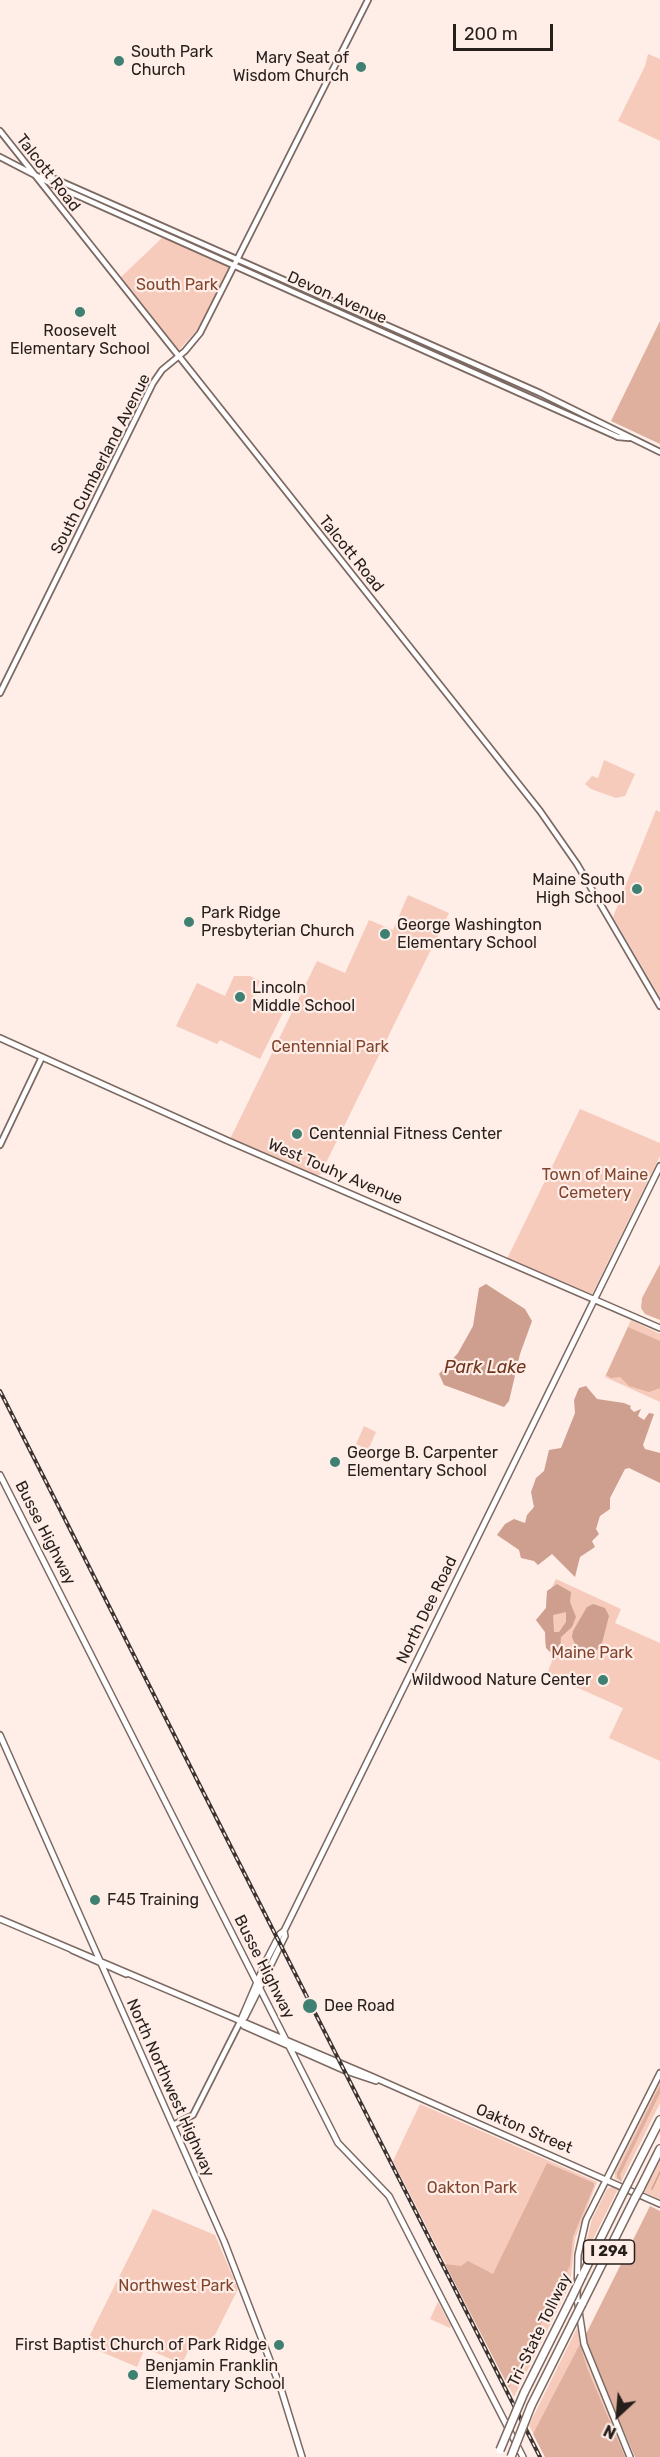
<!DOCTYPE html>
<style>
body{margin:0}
#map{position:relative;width:660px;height:2457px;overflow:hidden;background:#ffede7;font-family:Rubik,sans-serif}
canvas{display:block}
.north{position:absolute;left:588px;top:2385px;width:60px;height:60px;-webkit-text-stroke:4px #ffede7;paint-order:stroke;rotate:206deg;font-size:16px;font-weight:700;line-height:24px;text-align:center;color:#261f1c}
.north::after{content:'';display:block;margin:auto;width:21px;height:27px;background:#261f1c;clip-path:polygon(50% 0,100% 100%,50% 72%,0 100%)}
.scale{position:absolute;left:453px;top:24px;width:100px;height:27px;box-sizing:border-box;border:3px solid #261f1c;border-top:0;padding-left:8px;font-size:18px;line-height:21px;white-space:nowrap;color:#261f1c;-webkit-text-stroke:4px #ffede7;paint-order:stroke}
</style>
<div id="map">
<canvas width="660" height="2457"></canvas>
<div class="north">N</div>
<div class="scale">200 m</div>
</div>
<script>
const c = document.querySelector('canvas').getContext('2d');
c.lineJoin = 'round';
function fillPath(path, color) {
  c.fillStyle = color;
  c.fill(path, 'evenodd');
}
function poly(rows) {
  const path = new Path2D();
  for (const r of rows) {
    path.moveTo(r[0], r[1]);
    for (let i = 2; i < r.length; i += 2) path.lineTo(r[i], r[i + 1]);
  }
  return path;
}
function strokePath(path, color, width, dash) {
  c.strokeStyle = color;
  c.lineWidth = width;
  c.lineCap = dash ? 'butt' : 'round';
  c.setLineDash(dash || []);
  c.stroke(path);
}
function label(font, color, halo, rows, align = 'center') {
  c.font = font + ' Rubik,sans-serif';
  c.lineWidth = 4.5;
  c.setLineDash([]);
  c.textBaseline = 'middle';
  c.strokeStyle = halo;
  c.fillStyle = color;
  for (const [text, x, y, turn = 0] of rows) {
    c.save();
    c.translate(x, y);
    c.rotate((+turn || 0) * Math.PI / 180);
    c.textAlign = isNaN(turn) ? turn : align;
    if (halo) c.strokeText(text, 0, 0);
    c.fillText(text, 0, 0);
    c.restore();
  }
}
const green = poly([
 [648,54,660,59,660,141,618,121,645,66],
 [164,236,230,267,199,328,178,351,120,278],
 [604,760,635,774,625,796,616,798,591,789,585,784,592,776,598,778],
 [656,810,660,812,660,997,613,917],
 [408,895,449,913,320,1175,316,1175,232,1139,231,1137,317,961,345,973,369,920,393,930],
 [234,976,250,976,260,981,253,997,284,1011,260,1059,220,1040,217,1044,176,1026,197,983,225,996],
 [580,1109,660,1143,660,1156,592,1294,507,1259],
 [631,1320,660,1334,660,1402,605,1377],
 [364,1426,376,1432,368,1450,356,1444],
 [556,1579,621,1609,615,1623,660,1643,660,1761,609,1738,623,1708,547,1674,554,1656,545,1644,545,1632,536,1620,546,1608,547,1591,551,1589],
 [660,2082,660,2103,621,2182,615,2178,615,2172],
 [420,2104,597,2182,575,2239,570,2285,514,2397,393,2161],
 [660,2161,660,2200,644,2192],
 [612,2187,618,2189,581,2263,592,2219,607,2189],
 [153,2209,215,2235,238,2289,210,2345,194,2338,182,2364,145,2348,137,2367,85,2345],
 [438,2302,451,2326,450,2328,430,2319],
 [577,2328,586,2358,628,2457,545,2457,529,2425]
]);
const forest = poly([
 [660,321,660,444,611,421],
 [660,1264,660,1320,645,1314,641,1308,642,1298],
 [628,1327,660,1341,660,1388,649,1392,629,1386,620,1377,611,1378,606,1375],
 [660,2085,660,2093,620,2175,622,2181,617,2178,617,2173],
 [547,2163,594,2183,594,2186,573,2237,570,2266,509,2388,445,2264,461,2266,468,2261,493,2274],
 [650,2206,660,2211,660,2457,635,2457,592,2359,585,2336],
 [580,2344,587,2368,625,2457,545,2457,533,2434]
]);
const water = poly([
 [486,1284,525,1309,532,1321,520,1354,509,1401,504,1407,444,1385,439,1374,458,1353,473,1326,479,1288],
 [586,1386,597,1399,624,1403,631,1406,630,1408,634,1412,641,1409,638,1416,644,1420,649,1413,654,1414,643,1445,645,1449,660,1453,660,1483,629,1468,625,1469,610,1498,610,1509,600,1516,596,1529,599,1534,592,1541,595,1547,580,1557,575,1577,552,1554,538,1565,534,1561,521,1558,519,1550,497,1535,505,1524,514,1519,525,1523,527,1515,534,1507,531,1492,536,1478,544,1471,549,1450,561,1448,575,1413,574,1400,579,1388],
 [557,1584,571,1592,570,1602,576,1617,572,1627,561,1637,560,1651,554,1656,546,1648,545,1632,536,1620,546,1608,547,1591],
 [566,1612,566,1622,559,1632,554,1632,553,1615],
 [593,1604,605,1608,609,1616,602,1643,597,1650,585,1655,577,1649,572,1637,573,1631,587,1607]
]);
const stream = poly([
 [652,2189,660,2172]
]);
const minor = poly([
 [0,131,540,811,577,864,660,1006],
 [0,157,56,186,618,437,629,438],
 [42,175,55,179,540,393,660,452],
 [0,693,153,383,162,370,185,351,200,333,368,0],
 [0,1145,42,1057],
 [173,2125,193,2115,240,2022]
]);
const major = poly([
 [0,1038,226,1140,660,1328],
 [0,1475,338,2143,389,2196,523,2457],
 [0,1735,224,2241,281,2389,302,2457],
 [0,1919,373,2077,660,2204],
 [72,1950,126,1974],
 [240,2022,267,1959,280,1934,284,1931,660,1166],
 [240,2022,244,2026,346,2071,376,2081],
 [240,2022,245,2017,264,1979,285,1936,284,1931],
 [630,2457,584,2344,577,2298,578,2255,586,2220,660,2073]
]);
const highway = poly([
 [628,2183,660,2120],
 [640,2189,660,2149],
 [582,2276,623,2193],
 [582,2304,635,2198],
 [524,2393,571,2299],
 [531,2406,573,2322]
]);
const rail = poly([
 [0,1391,540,2457]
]);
const highwayBridge = poly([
 [623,2193,628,2183],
 [635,2198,640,2189],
 [571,2299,582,2276],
 [573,2322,582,2304],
 [500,2450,524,2393],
 [511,2457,531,2406]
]);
const markers = [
 [119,61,6,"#3e8072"],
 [361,67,6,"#3e8072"],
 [80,312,6,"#3e8072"],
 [637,889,6,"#3e8072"],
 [189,922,6,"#3e8072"],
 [385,934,6,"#3e8072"],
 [240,997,6,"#3e8072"],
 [297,1134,6,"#3e8072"],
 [335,1462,6,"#3e8072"],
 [603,1680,6,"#3e8072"],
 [95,1900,6,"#3e8072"],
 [310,2006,8,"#3e8072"],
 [279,2345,6,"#3e8072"],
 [133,2375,6,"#3e8072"]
];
const shields = [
 [609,2252,51]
];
const shieldNames = [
 ["I 294",609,2252]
];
const poiNames = [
 ["South Park",131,52],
 ["Church",131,70],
 ["Mary Seat of",349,58,"right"],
 ["Wisdom Church",349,76,"right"],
 ["Roosevelt",80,331,"center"],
 ["Elementary School",80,349,"center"],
 ["Maine South",625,880,"right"],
 ["High School",625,898,"right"],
 ["Park Ridge",201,913],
 ["Presbyterian Church",201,931],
 ["George Washington",397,925],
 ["Elementary School",397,943],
 ["Lincoln",252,988],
 ["Middle School",252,1006],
 ["Centennial Fitness Center",309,1134],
 ["George B. Carpenter",347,1453],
 ["Elementary School",347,1471],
 ["Wildwood Nature Center",591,1680,"right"],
 ["F45 Training",107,1900],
 ["Dee Road",324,2006],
 ["First Baptist Church of Park Ridge",267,2345,"right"],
 ["Benjamin Franklin",145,2366],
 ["Elementary School",145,2384]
];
const streetNames = [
 ["Talcott Road",48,173,52],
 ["Devon Avenue",337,298,24],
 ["South Cumberland Avenue",101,464,-63],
 ["Talcott Road",351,554,51],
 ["West Touhy Avenue",335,1172,23],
 ["Busse Highway",45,1533,63],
 ["North Dee Road",427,1610,-64],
 ["Busse Highway",264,1967,63],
 ["North Northwest Highway",170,2088,66],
 ["Oakton Street",524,2129,23],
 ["Tri-State Tollway",540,2330,-64]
];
const parkNames = [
 ["South Park",177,285],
 ["Centennial Park",330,1047],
 ["Town of Maine",595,1175],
 ["Cemetery",595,1193],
 ["Maine Park",592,1653],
 ["Oakton Park",472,2188],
 ["Northwest Park",176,2286]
];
const waterNames = [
 ["Park Lake",485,1368]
];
fillPath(green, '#f6cbbb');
fillPath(forest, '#e0b09f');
fillPath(water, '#ce9f8e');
strokePath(stream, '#ce9f8e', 1.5);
strokePath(minor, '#7b6962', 8);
strokePath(major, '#7b6962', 8);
strokePath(highway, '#7b6962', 10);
strokePath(minor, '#fff', 4.5);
strokePath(major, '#fff', 5);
strokePath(highway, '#fff', 7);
strokePath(rail, '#3c3431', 4);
strokePath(rail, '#ffede7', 1.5, [4.5]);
strokePath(highwayBridge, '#7b6962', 10, []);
strokePath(highwayBridge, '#fff', 7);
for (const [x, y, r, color] of markers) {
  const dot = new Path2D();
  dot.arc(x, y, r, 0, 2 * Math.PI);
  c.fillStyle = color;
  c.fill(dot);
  strokePath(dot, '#ffede7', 2);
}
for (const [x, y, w] of shields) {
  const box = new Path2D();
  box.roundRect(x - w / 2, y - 12, w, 24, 4.5);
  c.fillStyle = '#ffede7';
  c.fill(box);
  strokePath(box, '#261f1c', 1.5);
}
label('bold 15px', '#261f1c', null, shieldNames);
label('16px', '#261f1c', '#ffede7', poiNames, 'left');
label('16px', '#261f1c', '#ffede7', streetNames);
label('16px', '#81442d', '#ffede7', parkNames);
label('italic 18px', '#70351d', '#ffede7', waterNames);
</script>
